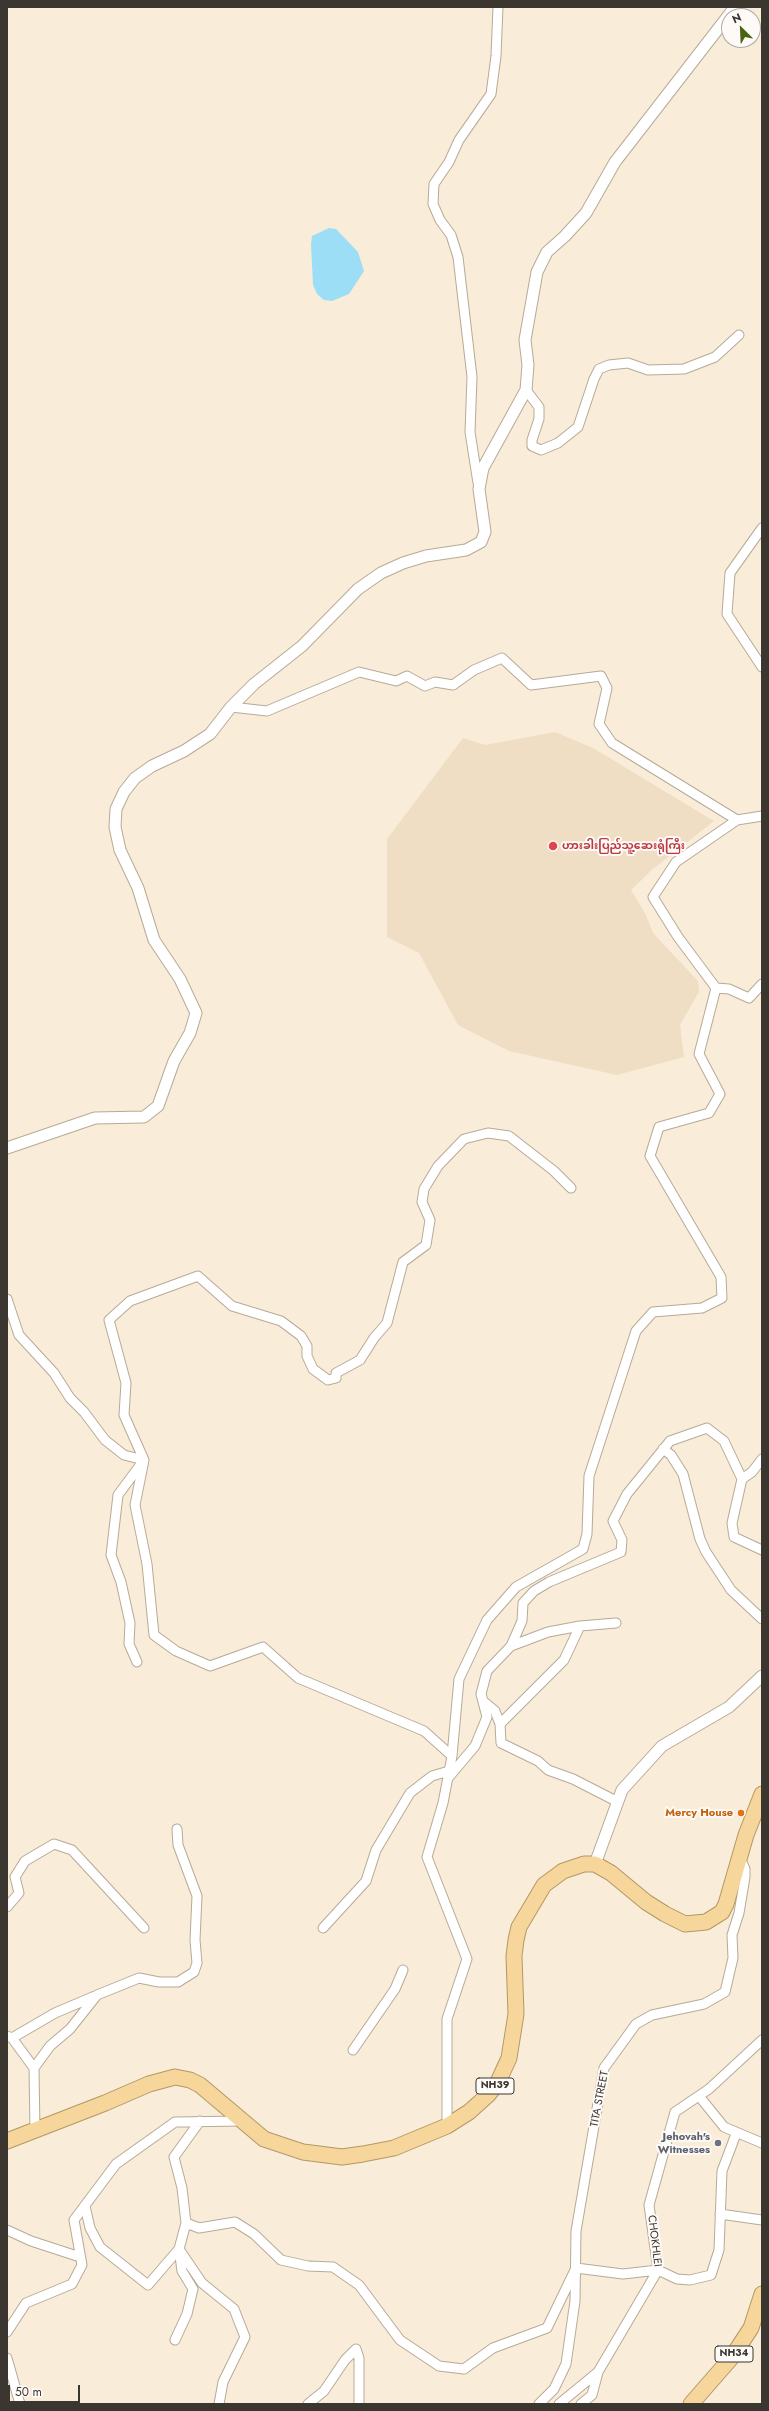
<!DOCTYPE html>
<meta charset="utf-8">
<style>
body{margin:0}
#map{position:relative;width:769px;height:2411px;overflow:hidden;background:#f9ecd8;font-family:Jost,sans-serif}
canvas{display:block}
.frame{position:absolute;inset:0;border:8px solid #3b362f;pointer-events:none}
.north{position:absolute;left:721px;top:8px;width:40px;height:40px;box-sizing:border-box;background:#fdfaf7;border:1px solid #afaca7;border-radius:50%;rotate:336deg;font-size:11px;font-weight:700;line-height:16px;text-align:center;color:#3b362f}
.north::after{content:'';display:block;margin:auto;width:14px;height:18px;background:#486313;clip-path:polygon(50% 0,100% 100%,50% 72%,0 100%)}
.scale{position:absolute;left:8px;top:2385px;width:72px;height:18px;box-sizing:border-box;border:2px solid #3b362f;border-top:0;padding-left:5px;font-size:12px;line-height:14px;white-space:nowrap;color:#3b362f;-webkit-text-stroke:3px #fdfaf7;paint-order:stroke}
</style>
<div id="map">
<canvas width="769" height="2411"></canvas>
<div class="frame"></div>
<div class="north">N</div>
<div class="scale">50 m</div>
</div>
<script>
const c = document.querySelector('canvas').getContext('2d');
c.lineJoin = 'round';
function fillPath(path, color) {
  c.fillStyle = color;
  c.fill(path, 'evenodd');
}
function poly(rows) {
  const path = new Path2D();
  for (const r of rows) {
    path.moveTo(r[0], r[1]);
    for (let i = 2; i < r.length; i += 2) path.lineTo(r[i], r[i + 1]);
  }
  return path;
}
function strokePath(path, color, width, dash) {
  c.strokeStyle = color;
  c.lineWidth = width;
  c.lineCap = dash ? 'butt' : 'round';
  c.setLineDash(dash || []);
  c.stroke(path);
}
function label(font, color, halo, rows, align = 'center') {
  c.font = font + ' Jost,"Noto Sans Myanmar",sans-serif';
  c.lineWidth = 4;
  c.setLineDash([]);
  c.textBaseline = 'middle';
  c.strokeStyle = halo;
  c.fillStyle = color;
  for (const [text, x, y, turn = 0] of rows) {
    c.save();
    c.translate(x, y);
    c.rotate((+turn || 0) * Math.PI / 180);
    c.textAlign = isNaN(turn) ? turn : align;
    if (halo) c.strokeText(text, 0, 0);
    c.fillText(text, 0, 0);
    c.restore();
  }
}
const built = poly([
 [555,732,593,748,714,821,653,869,631,890,646,915,653,933,698,981,699,992,680,1025,684,1057,617,1075,509,1051,458,1025,419,953,387,937,387,839,463,738,485,745]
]);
const water = poly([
 [329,228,336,229,358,252,364,271,349,294,332,301,324,300,317,294,313,285,311,244,312,236]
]);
const minor = poly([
 [526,390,539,407,539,419,532,440,532,446,541,450,558,443,578,427,594,379,599,369,609,365,628,363,648,370,684,369,715,357,739,335],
 [478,483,470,432,472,377,458,257,451,235,440,220,433,204,434,184,449,162,459,140,491,94,496,56,498,7],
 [762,528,730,573,727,614,762,667],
 [231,707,267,711,359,672,396,681,407,676,425,686,435,682,453,685,474,670,502,658,531,685,601,676,607,688,599,724,612,743,737,820],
 [716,988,729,989,749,998,762,984],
 [7,1299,19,1335,54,1373,70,1398,84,1412,105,1440,124,1455,144,1460,118,1495,111,1555,121,1582,130,1623,129,1644,137,1662],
 [663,1449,671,1455,683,1474,700,1539,706,1552,731,1590,762,1619],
 [742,1479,752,1472,762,1459],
 [511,1646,548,1632,580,1626,616,1623],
 [483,1701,495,1711,500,1724,501,1743,538,1761,548,1770,573,1779,618,1802],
 [500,1724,564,1660,580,1626],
 [452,1756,424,1731,298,1678,263,1647,210,1666,176,1651,154,1635,147,1564,135,1505,144,1460,124,1415,126,1383,109,1320,130,1301,198,1276,232,1306,281,1321,301,1336,307,1346,307,1356,313,1369,328,1380,336,1378,336,1373,360,1360,374,1338,387,1323,403,1262,426,1245,430,1220,422,1202,424,1189,438,1166,464,1139,488,1133,509,1136,554,1171,571,1188],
 [448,1778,475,1746,487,1717,481,1694,487,1671,511,1646,522,1621,523,1603,534,1591,549,1582,621,1552,622,1540,613,1521,627,1494,670,1441,707,1428,724,1441,742,1479,732,1523,734,1537,762,1550],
 [7,1907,19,1893,15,1877,25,1861,54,1844,72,1850,144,1928],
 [323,1928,366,1881,376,1850,410,1793,432,1776,449,1771],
 [7,2036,12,2038,34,2068,35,2131],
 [12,2038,55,2013,95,1996],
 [353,2050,395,1989,403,1970],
 [34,2068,50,2046,70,2029,97,1995,139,1978,159,1982,178,1982,194,1972,197,1963,195,1940,197,1896,178,1845,177,1829],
 [699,2096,724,2127,762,2143],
 [200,2121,174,2157,182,2188,186,2223,179,2249,202,2283,234,2309,245,2337,223,2382,219,2404],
 [447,2126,447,2019,467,1959,427,1857,443,1803,452,1756,459,1679,487,1620,516,1587,583,1549,587,1534,589,1476,636,1331,653,1312,702,1308,722,1298,721,1277,650,1156,659,1127,709,1113,720,1094,699,1054,716,988,678,937,653,897,676,862,737,820,762,816],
 [85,2206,90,2228,100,2247,148,2285,179,2249,182,2271,193,2289,187,2314,175,2340],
 [720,2214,762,2220],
 [186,2223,199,2228,235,2222,254,2234,281,2260,308,2266,333,2267,359,2285,400,2340,439,2366,464,2369,493,2348,547,2328,576,2268,623,2274,658,2270,677,2279,690,2280,711,2275,719,2250,722,2171,736,2134],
 [7,2230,31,2241,80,2257],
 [7,2332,26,2303,72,2284,82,2265,74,2220,116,2164,175,2122,242,2121],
 [7,2358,20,2404],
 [308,2404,324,2391,345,2360,356,2349,359,2358,359,2404],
 [539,2404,554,2389,566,2364,575,2301,576,2231,604,2068,636,2024,652,2015,704,2004,725,1992,733,1958,732,1935,739,1913,745,1877,745,1869,741,1860],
 [559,2404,598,2372,658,2270,649,2205,675,2112,709,2089,762,2040],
 [581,2404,592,2395,598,2372]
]);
const tertiary = poly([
 [7,1148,95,1118,144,1117,158,1106,174,1061,190,1033,196,1013,180,979,154,940,138,888,120,850,115,827,116,809,124,792,135,778,152,766,184,751,210,734,231,707,254,684,302,646,358,589,381,573,403,563,426,556,466,550,481,542,485,532,479,489,483,468,526,390,528,365,525,340,537,272,547,252,565,236,586,213,615,162,735,7],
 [595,1864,622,1790,662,1746,729,1707,762,1676]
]);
const trunk = poly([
 [7,2141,105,2103,149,2084,175,2077,190,2080,200,2085,264,2139,303,2152,342,2157,363,2154,394,2148,447,2126,469,2112,488,2095,498,2082,509,2058,516,2014,514,1956,516,1940,519,1927,544,1885,563,1871,584,1864,595,1864,611,1873,646,1902,665,1914,685,1924,706,1922,722,1912,726,1904,746,1835,762,1794],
 [691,2404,732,2357,751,2328,762,2294]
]);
const markers = [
 [553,846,5,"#e0444e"],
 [741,1813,4,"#e8710a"],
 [718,2143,4,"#6b7280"]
];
const shields = [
 [495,2086,38],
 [734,2354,38]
];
const shieldNames = [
 ["NH39",495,2086],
 ["NH34",734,2354]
];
const healthNames = [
 ["ဟားခါးပြည်သူ့ဆေးရုံကြီး",562,846]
];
const foodNames = [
 ["Mercy House",733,1813]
];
const streetNames = [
 ["TITA STREET",600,2099,-79],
 ["CHOKHLEI",654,2241,83]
];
const worshipNames = [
 ["Jehovah's",710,2137],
 ["Witnesses",710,2150]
];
fillPath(built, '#f0dec4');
fillPath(water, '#9cdef6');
strokePath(minor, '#b7aa97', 11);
strokePath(tertiary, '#b7aa97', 13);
strokePath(trunk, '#b39865', 17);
strokePath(minor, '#fff', 9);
strokePath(tertiary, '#fff', 11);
strokePath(trunk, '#f6d69b', 15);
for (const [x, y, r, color] of markers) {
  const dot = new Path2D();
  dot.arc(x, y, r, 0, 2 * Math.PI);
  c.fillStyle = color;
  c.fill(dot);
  strokePath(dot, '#fdfaf7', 1.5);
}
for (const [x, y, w] of shields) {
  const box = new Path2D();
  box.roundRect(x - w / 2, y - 8, w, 16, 3);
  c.fillStyle = '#fdfaf7';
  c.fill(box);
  strokePath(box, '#3b362f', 1);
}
label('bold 10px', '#3b362f', null, shieldNames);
label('bold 11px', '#be3a42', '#fdfaf7', healthNames, 'left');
label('bold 11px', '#c56008', '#fdfaf7', foodNames, 'right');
label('11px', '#3b362f', '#fdfaf7', streetNames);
label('bold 11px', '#5b616d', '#fdfaf7', worshipNames, 'right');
</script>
